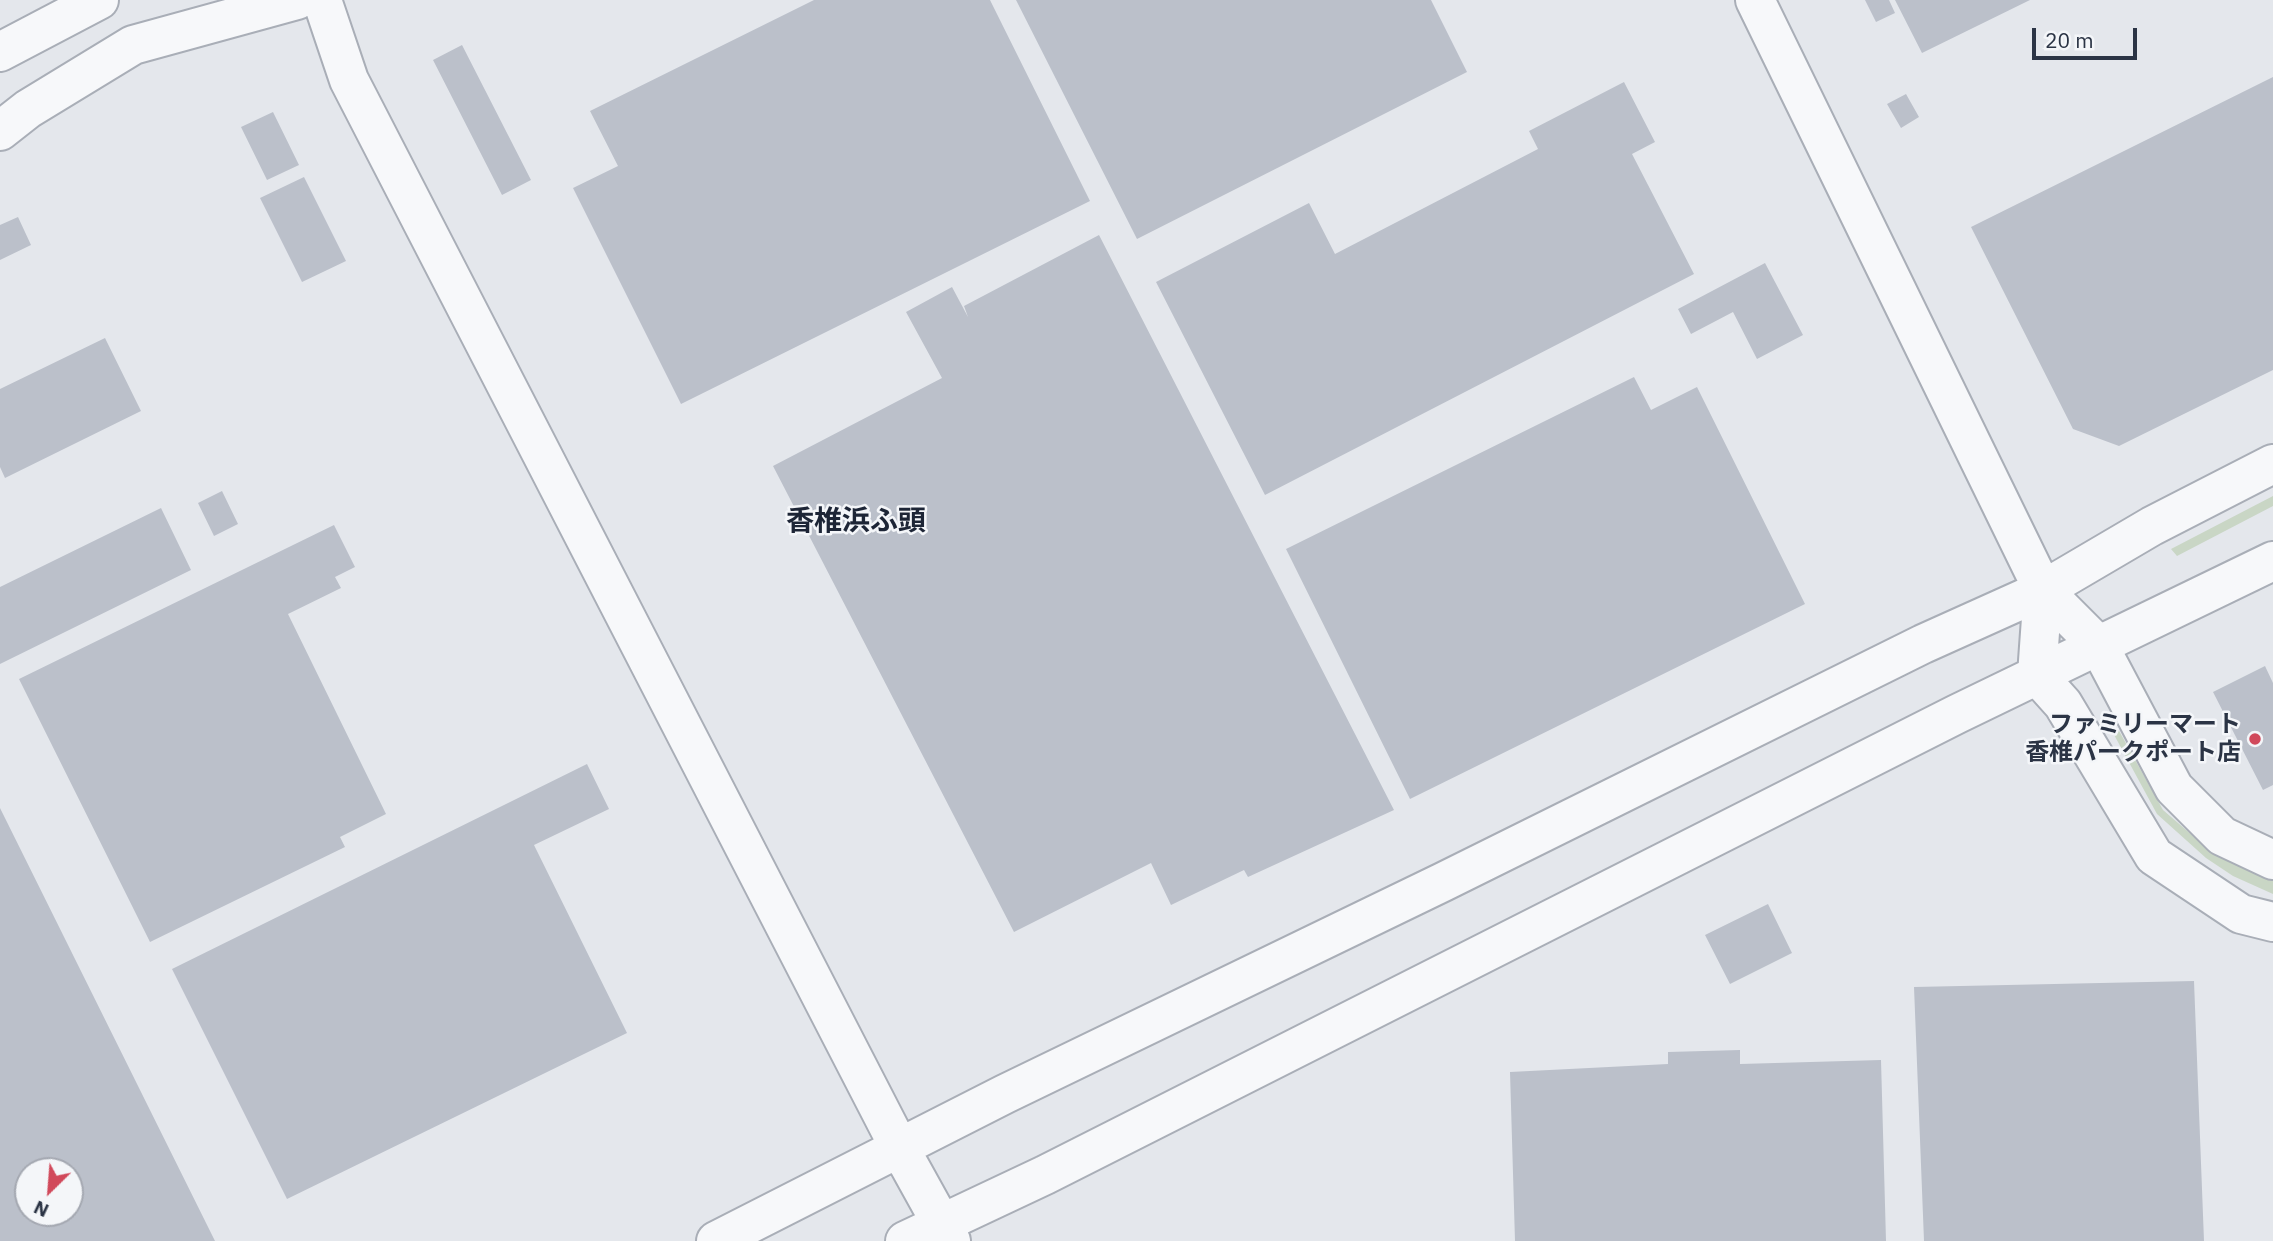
<!DOCTYPE html>
<meta charset="utf-8">
<style>
body{margin:0}
#map{position:relative;width:2273px;height:1241px;overflow:hidden;background:#e4e7ec;font-family:"IBM Plex Sans",sans-serif}
canvas{display:block}
.north{position:absolute;left:14px;top:1157px;width:70px;height:70px;box-sizing:border-box;background:#f4f6f9;border:2px solid #a4a8b1;border-radius:50%;rotate:205deg;font-size:19px;font-weight:700;line-height:28px;text-align:center;color:#2b3445}
.north::after{content:'';display:block;margin:auto;width:24px;height:32px;background:#d1495b;clip-path:polygon(50% 0,100% 100%,50% 72%,0 100%)}
.scale{position:absolute;left:2032px;top:28px;width:105px;height:32px;box-sizing:border-box;border:4px solid #2b3445;border-top:0;padding-left:9px;font-size:21px;line-height:24px;white-space:nowrap;color:#2b3445;-webkit-text-stroke:5px #f4f6f9;paint-order:stroke}
</style>
<div id="map">
<canvas width="2273" height="1241"></canvas>
<div class="north">N</div>
<div class="scale">20 m</div>
</div>
<script>
const c = document.querySelector('canvas').getContext('2d');
c.lineJoin = 'round';
function fillPath(path, color) {
  c.fillStyle = color;
  c.fill(path, 'evenodd');
}
function poly(rows) {
  const path = new Path2D();
  for (const r of rows) {
    path.moveTo(r[0], r[1]);
    for (let i = 2; i < r.length; i += 2) path.lineTo(r[i], r[i + 1]);
  }
  return path;
}
function strokePath(path, color, width, dash) {
  c.strokeStyle = color;
  c.lineWidth = width;
  c.lineCap = dash ? 'butt' : 'round';
  c.setLineDash(dash || []);
  c.stroke(path);
}
function label(font, color, halo, rows, align = 'center') {
  c.font = font + ' "IBM Plex Sans","Noto Sans JP",sans-serif';
  c.lineWidth = 5;
  c.setLineDash([]);
  c.textBaseline = 'middle';
  c.strokeStyle = halo;
  c.fillStyle = color;
  for (const [text, x, y, turn = 0] of rows) {
    c.save();
    c.translate(x, y);
    c.rotate((+turn || 0) * Math.PI / 180);
    c.textAlign = isNaN(turn) ? turn : align;
    if (halo) c.strokeText(text, 0, 0);
    c.fillText(text, 0, 0);
    c.restore();
  }
}
const green = poly([
 [2273,496,2273,506,2177,556,2171,549],
 [2118,729,2163,810,2214,854,2273,879,2273,894,2233,876,2206,858,2157,814,2112,731]
]);
const building = poly([
 [814,0,990,0,1090,201,681,404,573,188,618,166,590,111],
 [1016,0,1431,0,1467,72,1137,239],
 [1865,0,1889,0,1895,13,1876,22],
 [1895,0,2030,0,1922,53],
 [462,45,531,180,502,195,433,60],
 [2273,77,2273,370,2119,446,2073,429,1971,227],
 [1624,82,1655,142,1632,154,1694,274,1265,495,1156,282,1309,203,1335,254,1538,149,1529,131],
 [1906,94,1919,117,1901,128,1887,104],
 [273,112,299,165,267,180,241,127],
 [304,177,346,261,302,282,260,198],
 [18,217,31,245,0,260,0,225],
 [1099,235,1394,810,1248,877,1244,870,1171,905,1151,863,1014,932,773,466,942,378,906,312,952,287,968,317,964,306],
 [1765,263,1803,335,1757,359,1733,312,1691,334,1678,309],
 [105,338,141,411,5,478,0,467,0,389],
 [1634,377,1651,410,1697,387,1805,604,1410,799,1286,549],
 [222,491,238,524,214,536,198,503],
 [161,508,191,570,0,664,0,587],
 [334,525,355,567,335,577,341,588,288,614,386,814,340,837,345,847,150,942,19,679],
 [2265,666,2273,683,2273,785,2263,790,2213,692],
 [587,764,609,809,534,845,627,1033,287,1199,172,969],
 [0,808,215,1241,0,1241],
 [28,1171,70,1171,70,1213,28,1213],
 [1768,904,1792,953,1730,984,1705,935],
 [2194,981,2204,1241,1924,1241,1914,987],
 [1740,1050,1740,1064,1881,1060,1886,1241,1515,1241,1510,1072,1668,1064,1668,1052]
]);
const minor = poly([
 [322,0,349,80,899,1147,951,1241],
 [1755,0,2043,590,2099,646,2174,788,2222,836,2273,860],
 [0,52,99,0],
 [0,131,28,109,133,45,297,0],
 [2043,590,2037,675,2063,704,2154,856,2241,914,2273,922],
 [716,1241,1005,1094,1443,882,1923,644,2043,590,2152,526,2273,464],
 [905,1241,1045,1175,1957,714,2273,561]
]);
const markers = [
 [2255,739,7,"#d1495b"]
];
const poiNames = [
 ["ファミリーマート",2241,725],
 ["香椎パークポート店",2241,753]
];
const quarterNames = [
 ["香椎浜ふ頭",856,522]
];
fillPath(green, '#c9d6c5');
fillPath(building, '#bbc0ca');
strokePath(minor, '#a9aeb7', 42);
strokePath(minor, '#f7f8fa', 38);
for (const [x, y, r, color] of markers) {
  const dot = new Path2D();
  dot.arc(x, y, r, 0, 2 * Math.PI);
  c.fillStyle = color;
  c.fill(dot);
  strokePath(dot, '#f4f6f9', 2.5);
}
label('bold 24px', '#2b3445', '#f4f6f9', poiNames, 'right');
label('bold 28px', '#1d2536', '#f4f6f9', quarterNames);
</script>
